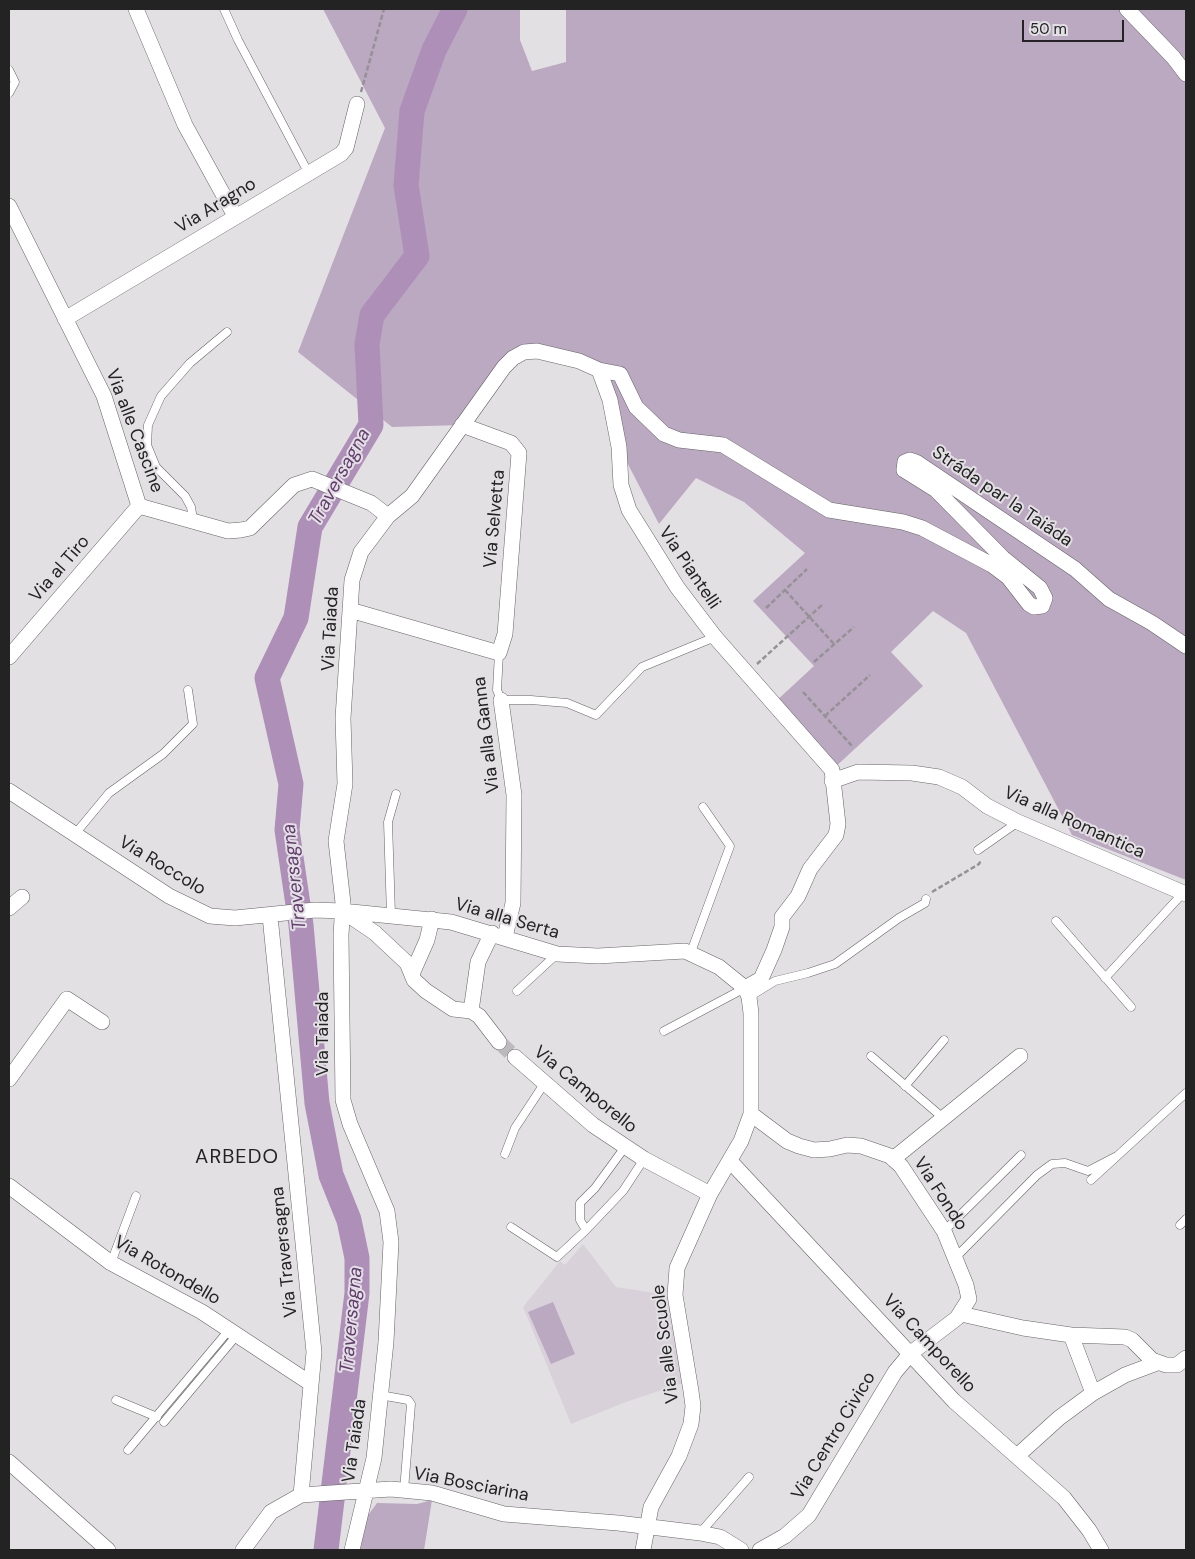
<!DOCTYPE html>
<meta charset="utf-8">
<style>
body{margin:0}
#map{position:relative;width:1195px;height:1559px;overflow:hidden;background:#e3e0e3;font-family:"DM Sans",sans-serif}
canvas{display:block}
.frame{position:absolute;inset:0;border:10px solid #232324;pointer-events:none}
.scale{position:absolute;left:1022px;top:20px;width:102px;height:22px;box-sizing:border-box;border:2px solid #232324;border-top:0;padding-left:6px;font-size:15px;line-height:18px;white-space:nowrap;color:#232324;-webkit-text-stroke:4px #e3e0e3;paint-order:stroke}
</style>
<div id="map">
<canvas width="1195" height="1559"></canvas>
<div class="frame"></div>
<div class="scale">50 m</div>
</div>
<script>
const c = document.querySelector('canvas').getContext('2d');
c.lineJoin = 'round';
function fillPath(path, color) {
  c.fillStyle = color;
  c.fill(path, 'evenodd');
}
function poly(rows) {
  const path = new Path2D();
  for (const r of rows) {
    path.moveTo(r[0], r[1]);
    for (let i = 2; i < r.length; i += 2) path.lineTo(r[i], r[i + 1]);
  }
  return path;
}
function strokePath(path, color, width, dash) {
  c.strokeStyle = color;
  c.lineWidth = width;
  c.lineCap = dash ? 'butt' : 'round';
  c.setLineDash(dash || []);
  c.stroke(path);
}
function label(font, color, halo, rows, align = 'center') {
  c.font = font + ' "DM Sans",sans-serif';
  c.lineWidth = 4;
  c.setLineDash([]);
  c.textBaseline = 'middle';
  c.strokeStyle = halo;
  c.fillStyle = color;
  for (const [text, x, y, turn = 0] of rows) {
    c.save();
    c.translate(x, y);
    c.rotate((+turn || 0) * Math.PI / 180);
    c.textAlign = isNaN(turn) ? turn : align;
    if (halo) c.strokeText(text, 0, 0);
    c.fillText(text, 0, 0);
    c.restore();
  }
}
const built = poly([
 [583,1244,616,1287,669,1295,683,1383,626,1402,571,1424,523,1307,560,1261,565,1265]
]);
const green = poly([
 [323,9,520,9,520,40,532,71,566,62,566,9,1186,9,1186,880,1072,835,966,633,933,611,891,652,923,686,832,770,774,703,814,666,753,601,805,553,744,502,696,478,659,524,619,447,599,370,524,352,462,425,392,427,298,352,385,128],
 [553,1302,575,1354,551,1364,528,1312],
 [432,1500,424,1550,357,1550,366,1518,377,1503,417,1504]
]);
const river = poly([
 [326,1550,357,1293,357,1258,349,1220,331,1175,317,1103,301,925,287,830,291,784,267,678,296,618,310,527,371,425,367,344,372,315,417,256,406,185,412,111,434,50,455,9]
]);
const streetTunnel = poly([
 [499,1042,515,1057]
]);
const path = poly([
 [361,92,384,9],
 [785,590,834,644],
 [766,608,807,569],
 [814,662,854,627],
 [757,664,822,605],
 [803,692,852,746],
 [825,716,870,675],
 [932,892,979,864,981,860]
]);
const lane = poly([
 [224,9,238,40,309,174],
 [9,70,15,82,9,93],
 [193,520,191,507,185,496,156,467,147,445,148,425,161,396,190,363,227,332],
 [499,653,497,690,501,700,531,700,567,703,596,715,642,667,715,637],
 [75,834,109,793,163,754,193,724,188,690],
 [978,850,1018,822],
 [391,915,388,822,396,794],
 [1056,921,1131,1007],
 [691,952,730,846,703,807],
 [1105,978,1184,892],
 [517,991,557,954],
 [749,997,775,981,808,973,835,964,899,918,925,903,926,899],
 [664,1031,745,988],
 [871,1056,942,1117],
 [905,1086,944,1040],
 [505,1154,515,1128,544,1084],
 [1091,1180,1186,1093],
 [1180,1225,1186,1219],
 [511,1227,557,1257,586,1230,580,1220,580,1203,595,1188,625,1147],
 [586,1230,623,1191,644,1159],
 [944,1231,1021,1155],
 [956,1257,1037,1175,1052,1164,1065,1163,1088,1171,1117,1156],
 [111,1263,136,1196],
 [380,1395,408,1400,411,1404,404,1490],
 [116,1400,157,1417],
 [164,1422,237,1335],
 [128,1450,229,1330],
 [700,1533,749,1477]
]);
const street = poly([
 [136,9,185,125,235,216],
 [1127,9,1173,57,1186,74],
 [9,206,104,396,139,506],
 [65,319,341,154,346,148,357,104],
 [599,370,620,374,636,407,664,434,679,440,723,445,829,510,903,522,922,528,992,565,1008,577,1029,604,1034,607,1042,606,1045,598,1040,588,1003,558,936,490,904,470,905,462,910,460,916,462,1075,569,1109,599,1152,623,1186,646],
 [139,506,228,531,241,530,250,528,294,485,312,479,371,503,388,516,361,552,352,580,343,718,345,784,336,841,343,903,341,935,343,1100,350,1124,387,1211,391,1242,386,1342,374,1458,352,1550],
 [388,516,412,496,504,367,513,358,524,352,537,351,579,361,599,370,610,400,619,447,621,485,629,510,677,587,715,637,832,770,838,824,836,835,810,869,798,896,782,917,782,927,774,950,761,979,745,988],
 [350,610,499,653,505,634,519,453,511,443,462,425],
 [9,657,139,506],
 [501,700,514,795,513,903,505,937],
 [832,781,858,772,912,773,939,777,962,787,987,806,1018,822,1186,894],
 [9,791,169,896,210,916,235,918,315,910,342,911,451,922,557,954,598,956,685,951,719,967,745,988,749,997,751,1013,751,1114,741,1141,710,1194,677,1268,675,1295,691,1391,693,1406,691,1424,679,1456,651,1507,643,1550],
 [9,908,22,897],
 [344,912,375,933,407,963,414,980,426,991,453,1009,471,1011,479,1016,499,1042],
 [270,916,314,1352,301,1495],
 [412,974,427,940,432,919],
 [471,1011,478,962,492,933],
 [515,1057,593,1125,644,1159,710,1194],
 [9,1079,67,999,102,1022],
 [751,1114,787,1141,799,1146,814,1150,830,1149,847,1145,861,1146,890,1156,901,1166,944,1231,966,1285,969,1299,957,1318,911,1353,895,1372,809,1515,785,1536,760,1550],
 [893,1159,1020,1056],
 [730,1161,954,1401,1064,1498,1089,1530,1101,1550],
 [9,1186,111,1263,202,1312,310,1383],
 [961,1314,1023,1328,1071,1335,1125,1337,1132,1340,1152,1360,1166,1365,1177,1365,1186,1358],
 [1071,1335,1093,1393],
 [1017,1456,1059,1418,1093,1393,1125,1375,1157,1363],
 [9,1462,108,1550],
 [243,1550,271,1512,301,1495,391,1489,432,1493,504,1514,618,1523,700,1533,720,1537,741,1550]
]);
const streetNames = [
 ["Via Aragno",216,206,-31],
 ["Via alle Cascine",134,431,69],
 ["Stráda par la Taiáda",1002,497,34],
 ["Via Selvetta",495,519,-85],
 ["Via Piantelli",689,568,56],
 ["Via al Tiro",60,569,-49],
 ["Via Taiada",331,629,-87],
 ["Via alla Ganna",487,735,-97],
 ["Via alla Romantica",1074,823,24],
 ["Via Roccolo",162,866,31],
 ["Via alla Serta",507,919,16],
 ["Via Taiada",323,1034,-90],
 ["Via Camporello",585,1090,39],
 ["Via Fondo",940,1194,57],
 ["Via Traversagna",285,1252,-96],
 ["Via Rotondello",167,1271,30],
 ["Via alle Scuole",666,1344,-97],
 ["Via Camporello",929,1344,47],
 ["Via Centro Civico",834,1436,-59],
 ["Via Taiada",355,1441,-82],
 ["Via Bosciarina",471,1485,11]
];
const waterNames = [
 ["Traversagna",340,477,-61],
 ["Traversagna",295,877,-96],
 ["Traversagna",352,1320,-85]
];
const quarterNames = [
 ["ARBEDO",237,1158]
];
fillPath(built, '#d8d1da');
fillPath(green, '#bba8c1');
strokePath(river, '#ad8fb8', 25);
strokePath(streetTunnel, '#bdbabd', 15, [15, 8]);
strokePath(lane, '#666466', 9);
strokePath(street, '#666466', 16);
strokePath(path, '#949294', 2.5, [5, 2.5]);
strokePath(lane, '#fff', 8);
strokePath(street, '#fff', 15);
label('18px', '#232324', '#e3e0e3', streetNames);
label('italic 19px', '#633b71', '#e3e0e3', waterNames);
c.letterSpacing = '1px';
label('20px', '#232324', '#e3e0e3', quarterNames);
c.letterSpacing = '0px';
</script>
